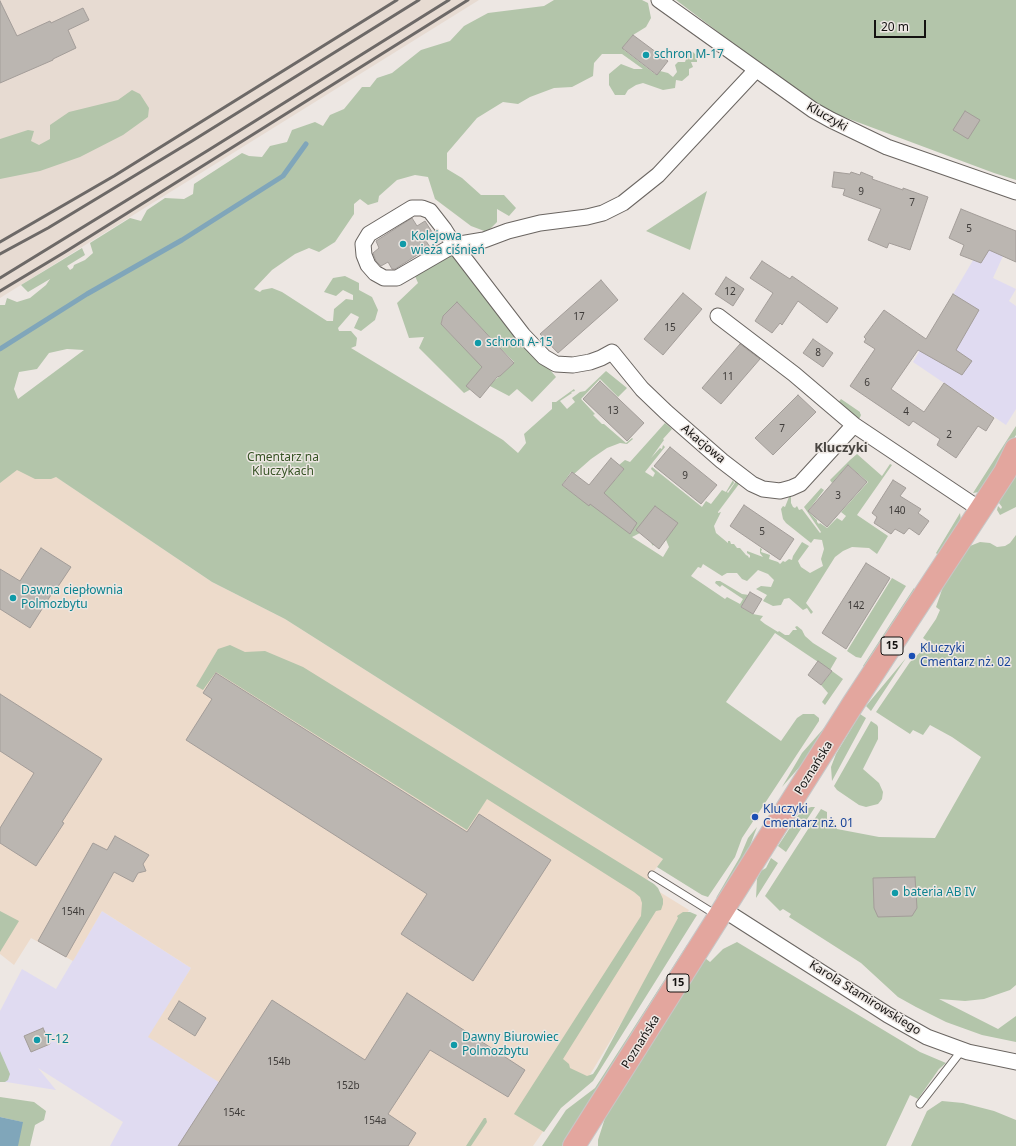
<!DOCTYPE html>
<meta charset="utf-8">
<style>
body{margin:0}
#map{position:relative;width:1016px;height:1146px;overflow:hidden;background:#ede7e3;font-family:"Noto Sans",sans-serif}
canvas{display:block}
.scale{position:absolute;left:874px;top:20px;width:52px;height:18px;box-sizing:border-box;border:2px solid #141211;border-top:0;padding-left:5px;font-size:12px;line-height:14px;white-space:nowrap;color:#141211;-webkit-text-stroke:3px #ede7e3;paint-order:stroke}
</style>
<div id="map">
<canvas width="1016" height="1146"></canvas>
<div class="scale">20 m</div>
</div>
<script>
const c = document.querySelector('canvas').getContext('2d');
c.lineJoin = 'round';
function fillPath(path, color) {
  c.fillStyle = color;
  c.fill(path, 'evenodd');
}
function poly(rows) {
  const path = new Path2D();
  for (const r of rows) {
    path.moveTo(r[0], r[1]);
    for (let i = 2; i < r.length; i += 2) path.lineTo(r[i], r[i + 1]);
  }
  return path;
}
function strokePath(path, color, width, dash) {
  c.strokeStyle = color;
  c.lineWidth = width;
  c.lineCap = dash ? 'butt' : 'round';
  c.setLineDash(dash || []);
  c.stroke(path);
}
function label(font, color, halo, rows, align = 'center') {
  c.font = font + ' "Noto Sans",sans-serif';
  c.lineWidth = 3;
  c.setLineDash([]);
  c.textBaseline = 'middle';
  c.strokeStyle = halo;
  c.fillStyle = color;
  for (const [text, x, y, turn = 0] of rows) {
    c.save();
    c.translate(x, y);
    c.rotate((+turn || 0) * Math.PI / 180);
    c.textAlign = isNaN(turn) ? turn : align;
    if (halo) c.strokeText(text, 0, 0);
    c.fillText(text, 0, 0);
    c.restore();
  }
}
const commercial = poly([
 [982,245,1003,256,993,278,1016,289,1009,301,1016,306,1016,409,1006,425,913,362],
 [102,911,191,968,149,1037,319,1146,110,1146,123,1122,38,1068,56,1090,0,1081,0,1011,22,969,56,989]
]);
const industrial = poly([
 [0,439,212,582,285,619,663,859,645,883,689,910,585,1083,560,1107,533,1146,319,1146,148,1037,191,968,102,911,73,961,31,938,14,965,0,954]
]);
const built = poly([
 [0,0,479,0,0,298]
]);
const green = poly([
 [554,0,642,0,648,3,651,18,646,27,633,35,625,45,624,50,655,74,660,71,668,73,673,77,677,72,675,65,678,62,685,62,688,54,693,52,697,56,697,62,691,62,693,67,689,69,689,75,682,81,676,80,675,88,663,90,643,83,636,85,628,90,625,95,615,95,609,85,609,74,621,64,634,69,643,69,622,54,602,54,594,63,593,76,572,87,554,88,530,97,518,104,503,102,477,118,447,153,447,169,462,178,481,195,504,195,516,208,509,216,497,209,497,222,487,232,471,226,435,199,428,177,415,175,397,180,379,196,378,202,368,205,360,199,354,204,354,214,335,242,319,252,309,248,295,254,272,270,254,289,260,292,262,290,272,288,282,292,327,321,333,321,334,309,346,299,353,300,353,295,343,290,336,296,324,292,333,278,345,276,359,283,359,290,372,297,378,310,375,320,361,331,354,328,359,317,351,313,338,328,339,331,351,331,357,338,356,346,351,348,503,440,518,453,526,443,524,434,552,409,552,402,556,402,574,389,575,391,571,392,572,393,560,401,567,409,575,402,572,398,580,392,585,391,606,371,627,388,618,397,600,379,581,399,595,414,593,415,602,424,604,424,626,443,632,438,633,439,627,444,620,443,607,448,591,459,574,474,571,472,562,485,589,505,611,478,615,480,624,469,619,465,625,460,630,462,665,423,672,429,663,439,664,440,651,458,660,448,662,449,663,445,665,447,645,472,653,477,655,473,651,469,652,467,702,507,706,501,711,504,722,490,726,492,733,480,734,483,727,492,728,493,736,481,739,484,718,512,718,513,721,512,714,526,716,533,728,543,728,541,730,541,731,544,734,544,737,548,740,548,746,555,748,556,749,558,750,557,750,555,747,553,747,551,763,557,760,553,760,548,762,549,761,552,770,555,769,559,778,562,780,564,783,561,785,562,789,559,792,560,793,556,802,542,809,546,798,561,801,567,810,573,823,566,821,559,824,549,822,540,814,539,811,543,786,523,783,519,781,509,783,506,785,507,789,497,791,496,791,503,793,507,795,508,797,506,799,510,802,509,820,533,821,532,804,507,821,488,824,490,808,511,817,520,817,522,819,524,820,523,827,528,837,518,842,521,846,516,841,512,868,482,848,465,832,483,830,480,850,460,857,454,882,476,890,464,892,465,857,515,888,536,877,554,869,548,852,547,843,551,835,557,806,603,813,612,811,614,807,608,803,610,789,598,784,599,781,605,773,606,763,601,767,595,756,589,761,586,771,587,774,580,768,574,758,570,747,581,742,579,737,573,727,573,722,576,703,564,701,568,698,567,691,576,725,599,727,597,740,604,743,599,722,585,720,587,715,583,716,581,720,581,742,594,749,595,741,607,753,614,763,616,760,620,765,624,778,632,779,631,785,635,789,635,793,630,797,630,795,627,797,626,802,630,805,636,813,643,837,658,830,670,775,633,726,702,781,741,797,718,803,714,814,714,819,718,819,721,742,838,735,857,708,897,702,895,657,867,663,859,285,619,212,582,56,477,51,479,35,479,17,470,0,483,0,305,5,305,7,298,17,302,30,298,46,285,50,279,28,292,21,285,82,248,85,255,67,266,70,270,73,268,74,265,85,260,93,253,90,243,130,218,141,221,147,210,165,198,184,199,193,194,194,184,242,153,249,156,262,157,270,146,287,142,292,130,315,122,323,126,330,115,344,109,362,87,370,87,377,78,392,73,421,50,450,41,464,26,488,13,544,6],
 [67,349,84,350,18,399,14,389,19,372,37,369,49,353],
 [644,531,653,546,658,535,664,535,669,547,663,557,632,537],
 [676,0,1016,0,1016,180,994,173,817,107],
 [132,90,140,94,149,108,148,117,123,135,80,157,40,171,0,179,0,139,28,130,34,131,31,141,39,145,50,139,50,125,69,112,118,100],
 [707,191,690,250,646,231],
 [452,252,556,377,532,402,517,389,509,396,488,385,500,376,514,362,457,303,443,316,441,324,493,377,464,393,419,348,424,337,409,338,397,303,418,283,415,276],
 [841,399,860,412,860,413,861,415,858,422,838,403],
 [1016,426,1016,435,982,489,979,492,973,493],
 [1016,475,1016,507,1000,515,997,510,998,506,1001,509,1002,507,999,503,1001,497],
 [960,513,961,520,938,555,936,553],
 [1016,535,1016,985,1010,990,984,999,965,1001,939,999,998,1029,1016,1016,1016,1042,982,1035,946,1022,916,1007,898,997,861,963,789,917,791,914,783,909,780,911,765,896,821,809,827,812,827,819,835,824,837,829,879,837,935,838,981,757,952,737,930,725,923,735,913,730,910,734,876,712,910,662,930,643,923,638,936,619,940,610,936,607,946,578,970,546,980,542,990,543,997,547,1005,546,1010,543],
 [892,578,906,586,861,658,856,657,847,651],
 [914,588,915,591,866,667,863,666],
 [230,645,245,652,265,651,303,667,654,884,658,888,663,899,663,904,661,910,656,911,563,1059,569,1064,570,1068,587,1076,593,1074,597,1068,678,918,677,916,683,912,690,912,697,915,593,1081,561,1108,544,1132,514,1114,641,916,642,903,640,897,634,892,487,799,467,830,216,672,203,690,196,686,218,649],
 [906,658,871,711,866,706],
 [832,671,843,679,825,705,822,702,828,693,821,685],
 [860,714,866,718,832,781,831,767,836,754],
 [871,721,877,725,878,727,878,739,863,769,879,783,883,792,882,799,878,804,866,807,859,805,837,790,834,786],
 [825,727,827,731,816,748,782,787,802,753],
 [811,807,815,807,786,852,778,846,801,811],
 [757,827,745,859,718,897,716,898,740,857,748,838],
 [771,858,778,863,756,898,757,879,761,871,766,868],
 [0,911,19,921,0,952],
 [737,942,920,1052,946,1063,939,1069,918,1099,910,1095,886,1146,598,1146,598,1140,606,1115,705,958,710,962,723,949],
 [687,945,689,947,562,1146,542,1146,566,1110,595,1088],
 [0,1051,10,1074,8,1080,5,1082,0,1082],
 [0,1097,34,1102,46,1111,44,1120,35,1125,30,1146,16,1146,22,1122,0,1117],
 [942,1101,963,1103,994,1111,1016,1120,1016,1146,911,1146,927,1111],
 [484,1118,486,1118,487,1122,471,1146,466,1146]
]);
const water = poly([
 [0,1117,23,1122,18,1146,0,1146]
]);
const stream = poly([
 [0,349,87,294,182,240,283,176,306,144]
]);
const building = poly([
 [0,1,17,36,50,21,51,23,83,8,89,20,68,30,76,48,53,59,53,60,0,83,0,1],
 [633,35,668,61,657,75,622,48,633,35],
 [965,111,980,120,968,139,953,130,965,111],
 [834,172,850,174,851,172,860,175,861,172,873,177,872,179,903,190,903,188,928,197,910,250,889,243,887,248,868,240,881,209,843,195,845,189,832,187,834,172],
 [961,209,1016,231,1016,262,989,250,981,263,960,255,964,245,949,238,961,209],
 [412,218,417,226,425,221,434,235,426,241,430,247,395,269,392,269,388,262,381,266,376,261,373,253,379,248,376,241,412,218],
 [762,261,790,279,792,276,838,308,827,323,798,301,782,325,780,323,772,333,755,321,773,293,750,278,762,261],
 [726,277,744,289,733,306,715,294,726,277],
 [601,280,618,300,558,353,540,334,601,280],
 [683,293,702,309,663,355,644,339,683,293],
 [953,294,979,310,956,350,972,361,962,375,918,350,891,389,924,412,944,383,994,418,986,431,978,426,956,458,937,445,940,439,913,421,909,426,850,386,875,349,864,342,866,339,864,337,884,310,926,339,953,294],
 [457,302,514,363,500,376,497,377,480,398,466,386,482,367,441,324,443,316,457,302],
 [813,339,833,353,823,367,803,353,813,339],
 [740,344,760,359,721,404,702,388,740,344],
 [600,381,644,423,627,441,583,399,600,381],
 [798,395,816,412,773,455,755,438,798,395],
 [670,447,717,485,701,504,654,466,670,447],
 [611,458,624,469,604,493,637,523,630,534,590,504,589,506,562,485,572,472,589,485,611,458],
 [848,465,867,482,827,527,808,511,848,465],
 [893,480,906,488,900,496,921,509,918,513,929,521,919,535,909,528,904,534,895,529,891,534,874,523,877,517,872,513,893,480],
 [744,505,794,539,780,560,730,526,744,505],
 [655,506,678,523,659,549,636,530,655,506],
 [41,548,71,567,57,588,56,587,30,628,0,609,0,569,20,581,41,548],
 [866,563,890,578,846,649,822,633,866,563],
 [750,592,762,599,753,614,741,607,750,592],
 [818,661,832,671,821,685,808,675,818,661],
 [216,673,467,832,479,814,551,860,473,981,401,934,427,894,186,740,212,699,203,693,216,673],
 [0,694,102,759,62,822,64,823,36,866,0,843,0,828,34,773,0,751,0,694],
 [115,836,149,855,143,864,146,871,138,873,133,882,114,872,66,957,38,941,93,843,107,850,115,836],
 [915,877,917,908,912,916,878,917,874,908,873,878,915,877],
 [407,993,525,1070,508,1097,430,1050,388,1114,416,1133,408,1146,178,1146,272,1000,365,1060,407,993],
 [179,1001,206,1018,195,1036,168,1019,179,1001],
 [43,1028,50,1044,31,1052,24,1036,43,1028]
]);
const service = poly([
 [652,875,718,916],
 [920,1104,962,1050]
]);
const minor = poly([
 [659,0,813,110,831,120,887,147,1016,192],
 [756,70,658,175,623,203,603,213,587,217,540,223,508,231,484,240,454,245,397,278,384,278,375,273,368,265,364,255,363,244,369,234,374,231,412,208,422,208,430,211,444,229,454,245,523,335,544,357,556,364,573,365,590,362,601,358,612,352,642,389,666,412,722,461,752,484,763,489,780,491,791,488,800,484,854,425],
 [718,316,794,374,854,425,981,510],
 [724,910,888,1015,927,1037,968,1052,1016,1062]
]);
const primary = poly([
 [574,1146,853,704,1005,472,1016,449]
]);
const rail = poly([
 [0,242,114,176,397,0],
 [0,254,48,228,192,141,419,0],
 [0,278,207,151,449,0],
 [0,291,65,252,468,0]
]);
const markers = [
 [646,55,4,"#0f9aa8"],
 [403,244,4,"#0f9aa8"],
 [478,343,4,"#0f9aa8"],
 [13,598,4,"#0f9aa8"],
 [912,656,4,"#1a4fb4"],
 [755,817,4,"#1a4fb4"],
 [895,893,4,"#0f9aa8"],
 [37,1040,4,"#0f9aa8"],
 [454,1045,4,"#0f9aa8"]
];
const numberNames = [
 ["9",861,192],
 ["7",912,203],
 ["5",969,229],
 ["12",730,292],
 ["17",579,317],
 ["15",670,328],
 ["8",818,353],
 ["11",728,377],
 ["6",867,383],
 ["13",613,411],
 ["4",906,412],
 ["7",782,429],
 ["2",949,435],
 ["9",685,476],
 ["3",838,496],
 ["140",897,511],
 ["5",762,532],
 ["142",856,606],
 ["154h",73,912],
 ["154b",279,1062],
 ["152b",348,1086],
 ["154c",234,1113],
 ["154a",375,1121]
];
const shields = [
 [892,646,22],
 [678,983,22]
];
const shieldNames = [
 ["15",892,646],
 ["15",678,983]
];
const cultureNames = [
 ["schron M-17",654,55],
 ["Kolejowa",411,237],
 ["wieża ciśnień",411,251],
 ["schron A-15",486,343],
 ["Dawna ciepłownia",21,591],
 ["Polmozbytu",21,605],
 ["bateria AB IV",903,893],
 ["Dawny Biurowiec",462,1038],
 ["Polmozbytu",462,1052],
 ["T-12",45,1040]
];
const streetNames = [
 ["Kluczyki",827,117,30],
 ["Akacjowa",703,444,40],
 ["Poznańska",814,768,-58],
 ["Karola Stamirowskiego",865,998,32],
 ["Poznańska",641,1042,-58]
];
const parkNames = [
 ["Cmentarz na",283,458],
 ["Kluczykach",283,472]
];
const transitNames = [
 ["Kluczyki",920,649],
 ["Cmentarz nż. 02",920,663],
 ["Kluczyki",763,810],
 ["Cmentarz nż. 01",763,824]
];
const neighbourhoodNames = [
 ["Kluczyki",841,448]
];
fillPath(commercial, '#e0dbf1');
fillPath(industrial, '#eddbcb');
fillPath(built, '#e7dbd2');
fillPath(green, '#b3c5aa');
fillPath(water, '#80a6ba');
strokePath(stream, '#80a6ba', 5);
fillPath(building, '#bbb6b1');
strokePath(building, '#a39d99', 1);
strokePath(service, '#6a6561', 9);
strokePath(minor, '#6a6561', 17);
strokePath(primary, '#c7c6c6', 24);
strokePath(service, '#fff', 7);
strokePath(minor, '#fff', 15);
strokePath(primary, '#e3a69e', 22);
strokePath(rail, '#6d6967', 3);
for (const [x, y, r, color] of markers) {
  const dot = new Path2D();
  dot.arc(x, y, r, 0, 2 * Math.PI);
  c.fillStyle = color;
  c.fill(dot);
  strokePath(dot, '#ede7e3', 1.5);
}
label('10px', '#3e3b39', null, numberNames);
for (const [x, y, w] of shields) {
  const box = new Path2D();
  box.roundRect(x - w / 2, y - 9, w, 18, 3);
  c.fillStyle = '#ede7e3';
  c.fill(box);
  strokePath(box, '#141211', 1);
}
label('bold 11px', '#141211', null, shieldNames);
label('12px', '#0d838f', '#ede7e3', cultureNames, 'left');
label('12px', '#141211', '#ede7e3', streetNames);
label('12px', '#355223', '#ede7e3', parkNames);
label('12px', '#164399', '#ede7e3', transitNames, 'left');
label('bold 13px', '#47433f', '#ede7e3', neighbourhoodNames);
</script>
